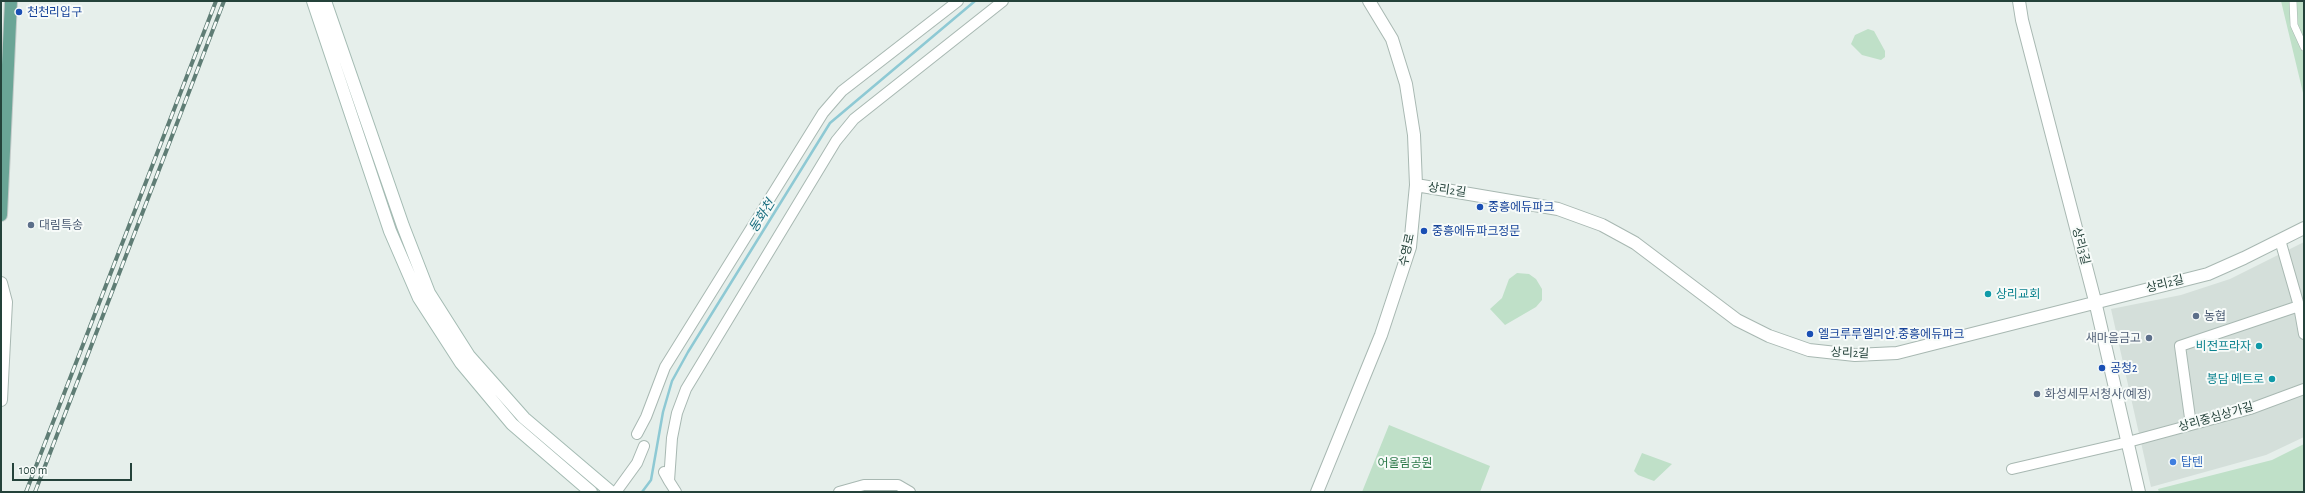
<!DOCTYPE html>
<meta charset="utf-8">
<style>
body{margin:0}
#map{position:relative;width:2305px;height:493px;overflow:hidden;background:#e6efeb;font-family:"Alegreya Sans",sans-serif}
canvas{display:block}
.frame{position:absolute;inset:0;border:2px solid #24423a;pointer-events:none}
.scale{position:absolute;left:12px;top:463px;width:120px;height:18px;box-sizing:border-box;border:2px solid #24423a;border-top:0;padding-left:5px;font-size:12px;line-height:14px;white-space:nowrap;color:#24423a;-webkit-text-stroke:3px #f7fbf9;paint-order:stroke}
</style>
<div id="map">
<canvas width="2305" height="493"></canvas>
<div class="frame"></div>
<div class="scale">100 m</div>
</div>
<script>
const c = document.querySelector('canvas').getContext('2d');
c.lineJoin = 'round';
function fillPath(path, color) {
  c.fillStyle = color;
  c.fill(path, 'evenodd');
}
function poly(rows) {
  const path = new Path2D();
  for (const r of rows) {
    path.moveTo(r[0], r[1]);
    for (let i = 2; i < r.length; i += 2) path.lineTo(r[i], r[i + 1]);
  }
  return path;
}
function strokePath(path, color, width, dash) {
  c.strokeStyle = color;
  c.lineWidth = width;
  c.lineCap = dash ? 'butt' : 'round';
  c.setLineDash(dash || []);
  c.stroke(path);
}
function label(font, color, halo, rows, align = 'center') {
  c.font = font + ' "Alegreya Sans","Noto Sans KR",sans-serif';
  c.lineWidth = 4;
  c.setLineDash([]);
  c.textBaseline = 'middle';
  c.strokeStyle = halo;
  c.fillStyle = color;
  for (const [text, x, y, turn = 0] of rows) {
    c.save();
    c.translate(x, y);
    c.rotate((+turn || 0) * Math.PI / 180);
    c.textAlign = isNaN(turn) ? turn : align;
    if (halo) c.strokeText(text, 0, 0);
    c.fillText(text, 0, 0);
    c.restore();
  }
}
const built = poly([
 [2304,242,2304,437,2266,455,2151,487,2111,309,2181,295,2230,279]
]);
const green = poly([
 [2281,1,2304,1,2304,97],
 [1868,29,1874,31,1885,51,1885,57,1881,60,1862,55,1851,44,1855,35],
 [1517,273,1529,274,1536,279,1542,289,1542,300,1536,307,1505,325,1490,309,1502,298,1509,279],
 [1389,425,1490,466,1480,492,1362,492],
 [2304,444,2304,492,2159,492,2158,489,2272,460],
 [1642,453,1672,464,1654,481,1638,475,1634,471]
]);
const stream = poly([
 [642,492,651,480,663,412,672,381,688,352,830,123,975,1]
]);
const pedestrian = poly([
 [2293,1,2294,25,2304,47]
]);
const minor = poly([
 [2280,240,2299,306,2304,334],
 [2191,425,2180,346,2299,306],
 [637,434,646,417,665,367,823,113,842,91,958,1],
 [2012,469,2128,442,2250,409,2304,389],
 [664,472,669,481,672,438,677,413,686,389,836,141,854,119,1003,1],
 [669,481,676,492],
 [616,492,637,463,644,446],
 [839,492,864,485,898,485,910,492]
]);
const tertiary = poly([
 [2019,1,2022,20,2095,301,2139,492],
 [1416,185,1558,209,1602,225,1635,243,1737,320,1769,336,1809,350,1855,355,1897,353,2208,274,2244,258,2304,228],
 [1,283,6,302,1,400],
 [1317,492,1381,335,1410,247,1416,185,1414,135,1406,84,1392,39,1369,1]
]);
const secondary = poly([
 [313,1,390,231,419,298,461,363,512,424,591,492],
 [325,1,403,226,429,293,469,356,524,418,611,492]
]);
const primary = poly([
 [1,215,11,1]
]);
const rail = poly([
 [26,492,216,1],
 [35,492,224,1]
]);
const markers = [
 [19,12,4,"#1a4fb4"],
 [1480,207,4,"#1a4fb4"],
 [31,225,4,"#5c6f8a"],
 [1424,231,4,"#1a4fb4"],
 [1988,294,4,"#0f9aa8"],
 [2196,316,4,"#5c6f8a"],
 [1810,334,4,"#1a4fb4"],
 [2149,338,4,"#5c6f8a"],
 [2259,346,4,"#0f9aa8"],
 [2102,368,4,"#1a4fb4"],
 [2272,379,4,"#0f9aa8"],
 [2037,394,4,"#5c6f8a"],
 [2173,462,4,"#3f7fe0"]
];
const transitNames = [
 ["천천리입구",27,12],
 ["중흥에듀파크",1488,207],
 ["중흥에듀파크정문",1432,231],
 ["엘크루루엘리안.중흥에듀파크",1818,334],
 ["공청2",2110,368]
];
const streetNames = [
 ["상리2길",1447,190,8],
 ["상리3길",2081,246,75],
 ["수영로",1407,250,-78],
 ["상리2길",2165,284,-14],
 ["상리2길",1850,353,2],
 ["상리중심상가길",2216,417,-16]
];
const serviceNames = [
 ["대림특송",39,225],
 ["농협",2204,316],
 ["새마을금고",2141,338,"right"],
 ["화성세무서청사(예정)",2045,394]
];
const cultureNames = [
 ["상리교회",1996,294,"left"],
 ["비전프라자",2251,346],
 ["봉담 메트로",2264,379]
];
const shopNames = [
 ["탑텐",2181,462]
];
const parkNames = [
 ["어울림공원",1405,463]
];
const waterNames = [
 ["동화천",762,216,-58]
];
fillPath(built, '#d4dfda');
fillPath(green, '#bfe0c8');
strokePath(stream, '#8ec9d4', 2.5);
strokePath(pedestrian, '#a8b8b2', 8);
strokePath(minor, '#a8b8b2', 12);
strokePath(tertiary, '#a8b8b2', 14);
strokePath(secondary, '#a4bbb3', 14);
strokePath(primary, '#c2cac8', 14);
strokePath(pedestrian, '#fff', 7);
strokePath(minor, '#fff', 10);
strokePath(tertiary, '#fff', 12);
strokePath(secondary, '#fff', 12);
strokePath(primary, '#6aa596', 12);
strokePath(rail, '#5f7d75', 4);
strokePath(rail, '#f7fbf9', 2.5, [8]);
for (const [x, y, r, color] of markers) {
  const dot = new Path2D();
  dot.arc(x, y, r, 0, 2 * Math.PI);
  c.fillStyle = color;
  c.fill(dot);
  strokePath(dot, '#f7fbf9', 1.5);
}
label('12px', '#164399', '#f7fbf9', transitNames, 'left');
label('12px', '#24423a', '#f7fbf9', streetNames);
label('12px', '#4e5e75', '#f7fbf9', serviceNames, 'left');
label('12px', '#0d838f', '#f7fbf9', cultureNames, 'right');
label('12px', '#366cbe', '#f7fbf9', shopNames, 'left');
label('12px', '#2d7a4b', '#f7fbf9', parkNames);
label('italic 13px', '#1c6f80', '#f7fbf9', waterNames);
</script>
